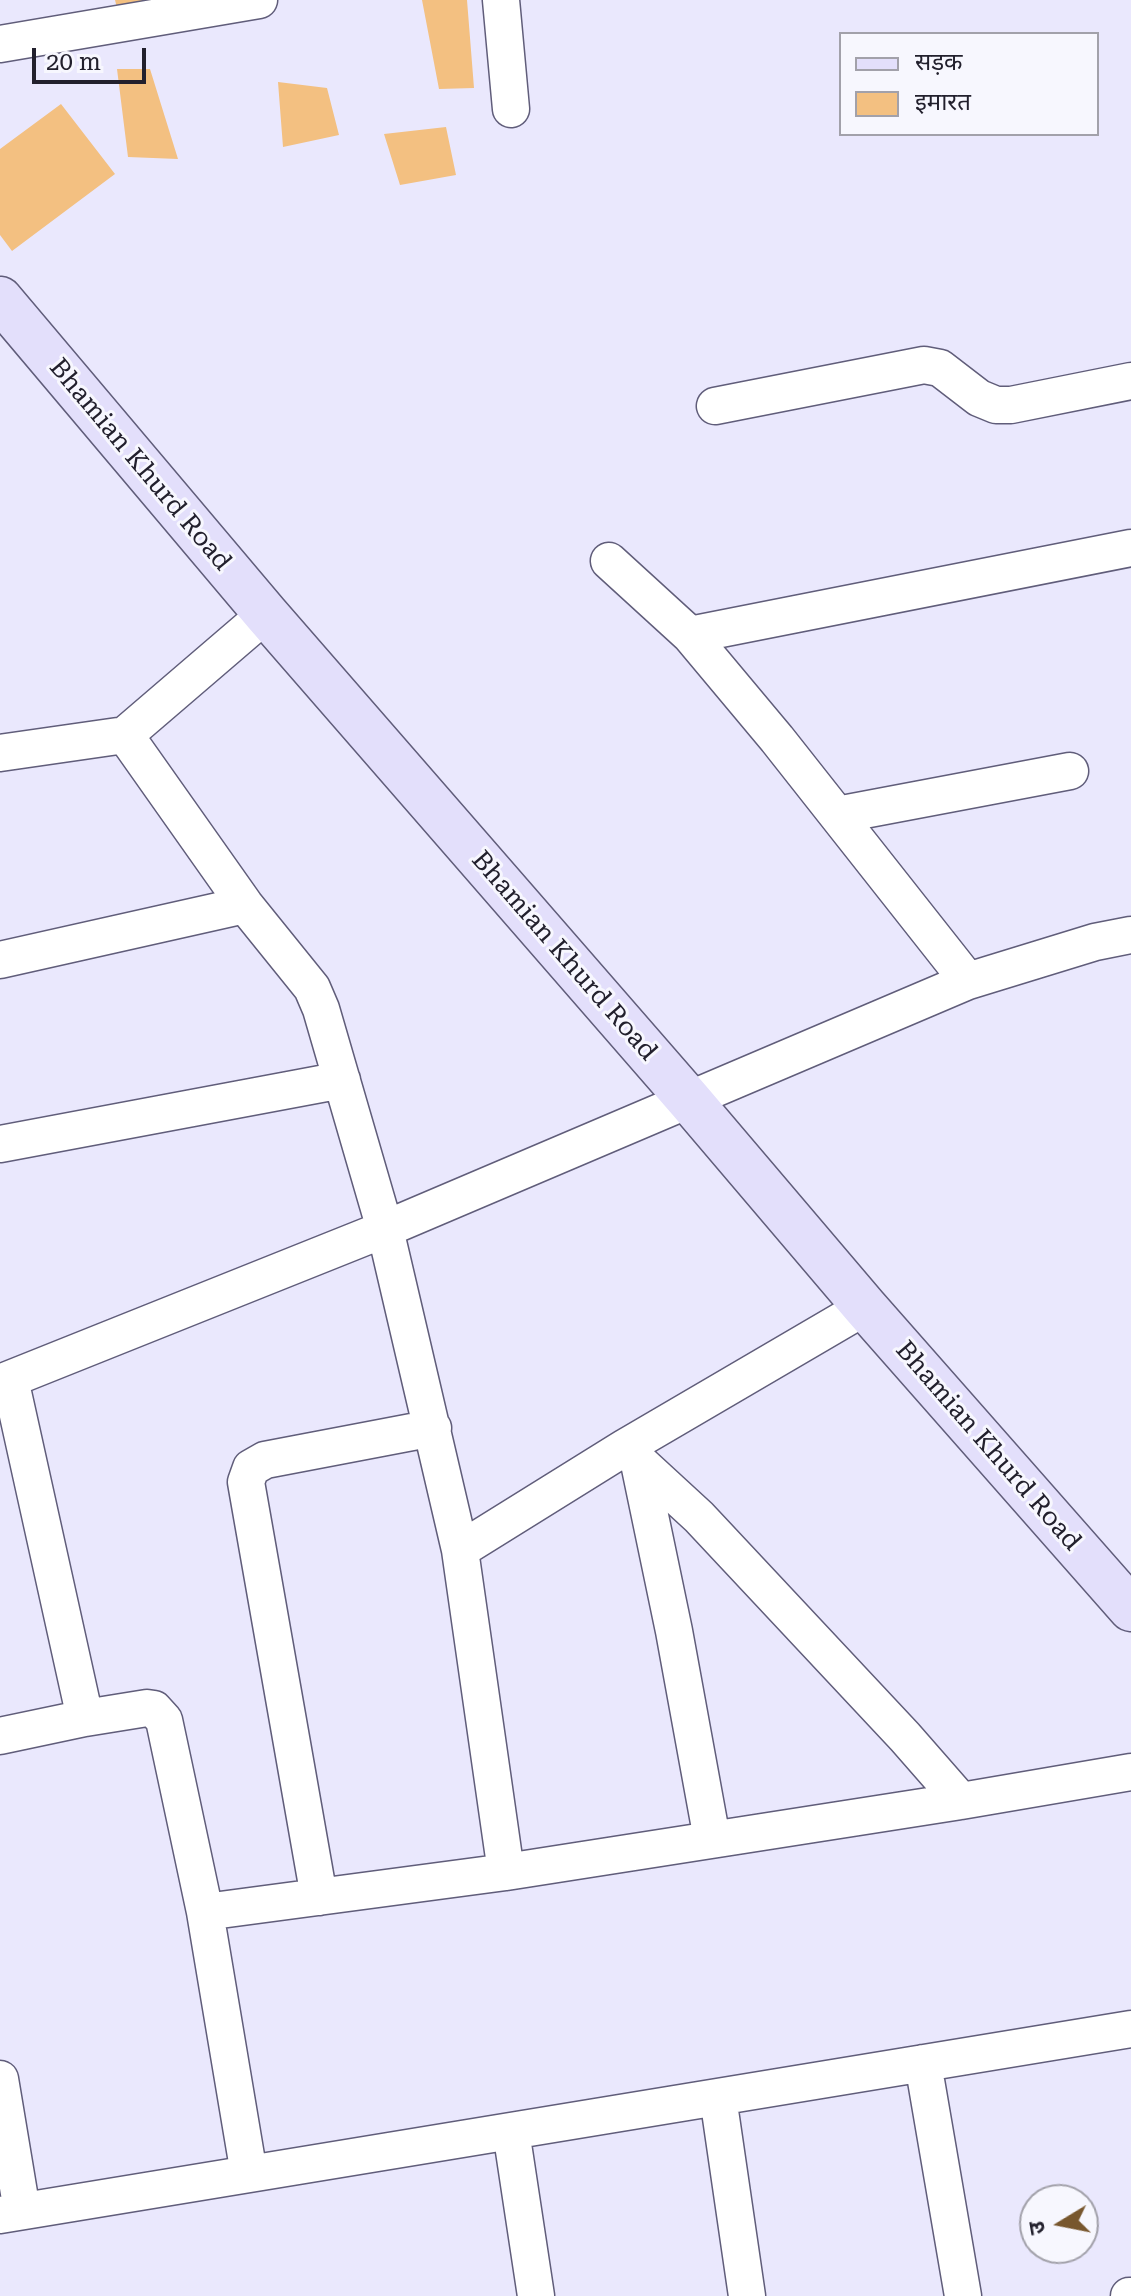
<!DOCTYPE html>
<meta charset="utf-8">
<style>
body{margin:0}
#map{position:relative;width:1131px;height:2296px;overflow:hidden;background:#eae8fd;font-family:"Roboto Serif","Noto Sans Devanagari",serif}
canvas{display:block}
.legend{position:absolute;left:839px;top:32px;width:260px;height:104px;box-sizing:border-box;background:#f7f7fe;border:2px solid #a2a1aa;margin:0;padding:10px 14px;list-style:none;font-size:24px;color:#22202d}
.legend li{display:flex;align-items:center;gap:16px;height:40px}
.legend b{width:40px;border:2px solid #a2a1aa}
.north{position:absolute;left:1019px;top:2184px;width:80px;height:80px;box-sizing:border-box;background:#f7f7fe;border:2px solid #a2a1aa;border-radius:50%;rotate:260deg;font-size:22px;font-weight:700;line-height:32px;text-align:center;color:#22202d}
.north::after{content:'';display:block;margin:auto;width:28px;height:36px;background:#78572e;clip-path:polygon(50% 0,100% 100%,50% 72%,0 100%)}
.scale{position:absolute;left:32px;top:48px;width:114px;height:36px;box-sizing:border-box;border:4px solid #22202d;border-top:0;padding-left:10px;font-size:24px;line-height:28px;white-space:nowrap;color:#22202d;-webkit-text-stroke:6px #f7f7fe;paint-order:stroke}
</style>
<div id="map">
<canvas width="1131" height="2296"></canvas>
<ul class="legend">
<li><b style="height:10px;background:#e3dffb"></b>सड़क</li>
<li><b style="height:22px;background:#f3c081"></b>इमारत</li>
</ul>
<div class="north">उ</div>
<div class="scale">20 m</div>
</div>
<script>
const c = document.querySelector('canvas').getContext('2d');
c.lineJoin = 'round';
function fillPath(path, color) {
  c.fillStyle = color;
  c.fill(path, 'evenodd');
}
function poly(rows) {
  const path = new Path2D();
  for (const r of rows) {
    path.moveTo(r[0], r[1]);
    for (let i = 2; i < r.length; i += 2) path.lineTo(r[i], r[i + 1]);
  }
  return path;
}
function strokePath(path, color, width, dash) {
  c.strokeStyle = color;
  c.lineWidth = width;
  c.lineCap = dash ? 'butt' : 'round';
  c.setLineDash(dash || []);
  c.stroke(path);
}
function label(font, color, halo, rows, align = 'center') {
  c.font = font + ' "Roboto Serif",serif';
  c.lineWidth = 6;
  c.setLineDash([]);
  c.textBaseline = 'middle';
  c.strokeStyle = halo;
  c.fillStyle = color;
  for (const [text, x, y, turn = 0] of rows) {
    c.save();
    c.translate(x, y);
    c.rotate((+turn || 0) * Math.PI / 180);
    c.textAlign = isNaN(turn) ? turn : align;
    if (halo) c.strokeText(text, 0, 0);
    c.fillText(text, 0, 0);
    c.restore();
  }
}
const building = poly([
 [115,0,146,0,146,1,117,8],
 [422,0,467,0,474,88,439,89],
 [117,69,150,69,178,159,128,157],
 [278,82,327,88,339,135,283,147],
 [61,104,115,174,12,251,0,235,0,149],
 [446,127,456,175,400,185,384,134]
]);
const street = poly([
 [501,0,511,109],
 [0,44,259,0],
 [715,406,924,365,940,368,979,398,996,405,1011,405,1131,381],
 [609,561,690,635,777,739,968,981],
 [690,635,1131,548],
 [0,753,125,735,266,614],
 [837,815,1070,771],
 [0,960,245,905],
 [0,1144,342,1080],
 [865,1307,624,1448,460,1550,506,1872,961,1801,1131,1772],
 [10,1379,85,1718],
 [0,1383,385,1229,321,1009,312,988,245,905,125,735],
 [624,1448,699,1517,905,1737,961,1801],
 [639,1463,674,1631,712,1839],
 [460,1550,385,1229,968,981,1095,942,1131,935],
 [0,1736,85,1718,147,1708,154,1709,164,1720,205,1912,249,2174],
 [319,1897,246,1482,251,1468,265,1460,433,1428],
 [205,1912,506,1872],
 [923,2063,963,2296],
 [0,2079,22,2211],
 [718,2097,747,2296],
 [511,2131,536,2296],
 [0,2215,1131,2029],
 [1129,2296,1131,2296]
]);
const secondary = poly([
 [0,299,266,614,689,1100,865,1307,1131,1609]
]);
const streetNames = [
 ["Bhamian Khurd Road",140,465,50],
 ["Bhamian Khurd Road",564,956,49],
 ["Bhamian Khurd Road",988,1446,49]
];
fillPath(building, '#f3c081');
strokePath(street, '#605d7a', 39);
strokePath(secondary, '#605d7a', 47);
strokePath(street, '#fff', 36);
strokePath(secondary, '#e3dffb', 44);
label('26px', '#22202d', '#f7f7fe', streetNames);
</script>
